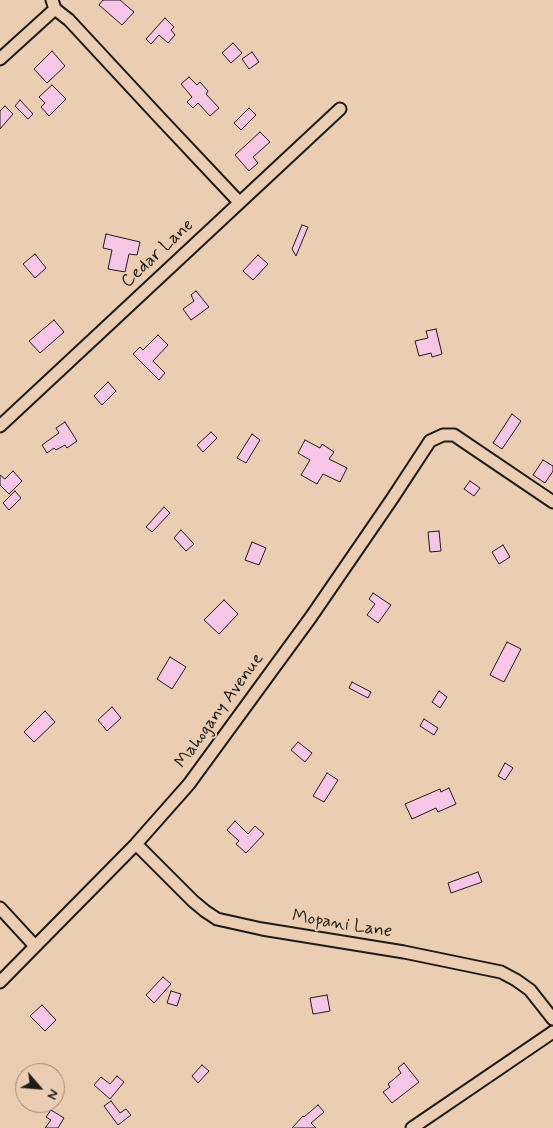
<!DOCTYPE html>
<style>
body{margin:0}
#map{position:relative;width:553px;height:1128px;overflow:hidden;background:#ebceb2;font-family:Mynerve,sans-serif}
canvas{display:block}
.north{position:absolute;left:15px;top:1063px;width:50px;height:50px;box-sizing:border-box;background:#ebceb2;border:1px solid #988776;border-radius:50%;rotate:117deg;font-size:14px;font-weight:700;line-height:20px;text-align:center;color:#1c1c1c}
.north::after{content:'';display:block;margin:auto;width:18px;height:22px;background:#1c1c1c;clip-path:polygon(50% 0,100% 100%,50% 72%,0 100%)}
</style>
<div id="map">
<canvas width="553" height="1128"></canvas>
<div class="north">N</div>
</div>
<script>
const c = document.querySelector('canvas').getContext('2d');
c.lineJoin = 'round';
function fillPath(path, color) {
  c.fillStyle = color;
  c.fill(path, 'evenodd');
}
function poly(rows) {
  const path = new Path2D();
  for (const r of rows) {
    path.moveTo(r[0], r[1]);
    for (let i = 2; i < r.length; i += 2) path.lineTo(r[i], r[i + 1]);
  }
  return path;
}
function strokePath(path, color, width, dash) {
  c.strokeStyle = color;
  c.lineWidth = width;
  c.lineCap = dash ? 'butt' : 'round';
  c.setLineDash(dash || []);
  c.stroke(path);
}
function label(font, color, halo, rows, align = 'center') {
  c.font = font + ' Mynerve,sans-serif';
  c.lineWidth = 4;
  c.setLineDash([]);
  c.textBaseline = 'middle';
  c.strokeStyle = halo;
  c.fillStyle = color;
  for (const [text, x, y, turn = 0] of rows) {
    c.save();
    c.translate(x, y);
    c.rotate((+turn || 0) * Math.PI / 180);
    c.textAlign = isNaN(turn) ? turn : align;
    if (halo) c.strokeText(text, 0, 0);
    c.fillText(text, 0, 0);
    c.restore();
  }
}
const building = poly([
 [103,0,120,0,134,12,122,25,99,5,103,0],
 [165,18,174,27,171,30,175,35,168,43,159,35,151,44,146,39,165,18],
 [233,43,242,53,231,63,222,53,233,43],
 [52,51,65,66,47,83,34,69,52,51],
 [252,52,259,62,249,69,242,59,252,52],
 [189,77,197,85,200,82,208,91,206,94,219,108,210,116,198,103,193,108,187,102,192,97,181,84,189,77],
 [52,85,66,99,49,116,41,107,45,103,39,97,52,85],
 [20,100,33,114,28,119,15,106,20,100],
 [5,106,13,114,0,129,0,111,5,106],
 [249,108,256,115,241,130,234,123,249,108],
 [260,132,270,142,253,157,258,163,249,171,235,155,260,132],
 [302,225,308,227,296,256,292,249,302,225],
 [106,234,140,242,137,255,129,254,125,272,108,269,112,250,103,248,106,234],
 [35,254,46,268,35,278,23,264,35,254],
 [258,255,268,264,253,280,243,271,258,255],
 [196,291,209,307,191,320,183,309,194,301,191,295,196,291],
 [54,320,64,332,40,353,29,341,54,320],
 [436,329,442,354,432,357,431,353,419,356,415,341,428,338,426,331,436,329],
 [158,335,168,345,153,361,165,373,159,380,133,354,140,347,143,350,158,335],
 [108,382,116,391,102,405,94,396,108,382],
 [512,414,521,421,502,449,493,443,512,414],
 [65,422,77,441,67,448,65,445,56,450,54,448,47,453,42,445,59,433,56,428,65,422],
 [211,432,217,438,203,452,197,445,211,432],
 [252,434,260,440,246,463,237,458,252,434],
 [305,440,320,448,322,444,334,452,329,459,347,468,340,482,323,474,317,484,301,475,310,460,298,453,305,440],
 [543,460,553,466,553,471,545,483,533,475,543,460],
 [13,471,22,481,9,494,0,485,0,475,5,479,13,471],
 [470,481,480,488,474,496,464,489,470,481],
 [15,491,21,498,9,510,3,503,15,491],
 [164,507,170,513,152,532,146,527,164,507],
 [181,530,194,544,186,551,174,538,181,530],
 [439,531,441,551,430,552,428,532,439,531],
 [252,542,266,548,259,565,245,560,252,542],
 [503,545,510,557,499,564,492,552,503,545],
 [373,593,391,605,378,623,367,615,375,604,369,599,373,593],
 [224,600,238,614,219,634,204,620,224,600],
 [507,642,521,649,504,682,490,675,507,642],
 [170,657,186,667,172,689,157,679,170,657],
 [352,682,371,692,368,698,349,688,352,682],
 [439,691,447,697,440,708,432,702,439,691],
 [112,707,121,718,107,731,98,720,112,707],
 [45,711,55,722,34,742,24,732,45,711],
 [424,719,438,728,434,735,420,726,424,719],
 [298,742,312,753,305,762,291,750,298,742],
 [505,763,513,768,505,780,498,776,505,763],
 [327,773,338,780,324,802,313,796,327,773],
 [449,788,456,804,438,812,436,808,412,819,405,804,440,789,441,792,449,788],
 [235,821,248,834,255,826,264,834,246,853,236,844,239,841,227,830,235,821],
 [478,872,482,882,451,893,448,883,478,872],
 [163,977,171,984,154,1003,146,995,163,977],
 [171,991,181,994,177,1006,167,1003,171,991],
 [327,995,330,1011,313,1014,310,998,327,995],
 [42,1005,56,1020,45,1031,30,1016,42,1005],
 [404,1063,419,1082,392,1103,383,1092,390,1087,388,1084,401,1073,398,1068,404,1063],
 [202,1065,209,1071,198,1083,192,1076,202,1065],
 [117,1076,124,1082,110,1099,94,1085,101,1077,110,1084,117,1076],
 [111,1101,120,1113,126,1109,131,1115,118,1125,104,1106,111,1101],
 [318,1105,324,1112,311,1123,316,1128,292,1128,303,1116,304,1117,318,1105],
 [51,1110,64,1118,58,1128,45,1128,51,1120,46,1117,51,1110]
]);
const minor = poly([
 [52,0,55,9,69,20,159,117,239,202],
 [0,59,55,9],
 [0,426,340,109],
 [136,844,193,901,205,911,217,919,262,929,404,952,501,972,516,980,530,990,553,1019],
 [0,908,35,946],
 [0,982,136,844,189,784,311,617,392,499,430,441,443,435,454,435,553,502],
 [412,1128,553,1032]
]);
const streetNames = [
 ["Cedar Lane",158,254,-43],
 ["Mahogany Avenue",220,711,-54],
 ["Mopani Lane",342,925,9]
];
fillPath(building, '#f7c5e5');
strokePath(building, '#1c1c1c', 1);
strokePath(minor, '#1c1c1c', 15);
strokePath(minor, '#ebceb2', 11);
label('18px', '#1c1c1c', '#ebceb2', streetNames);
</script>
